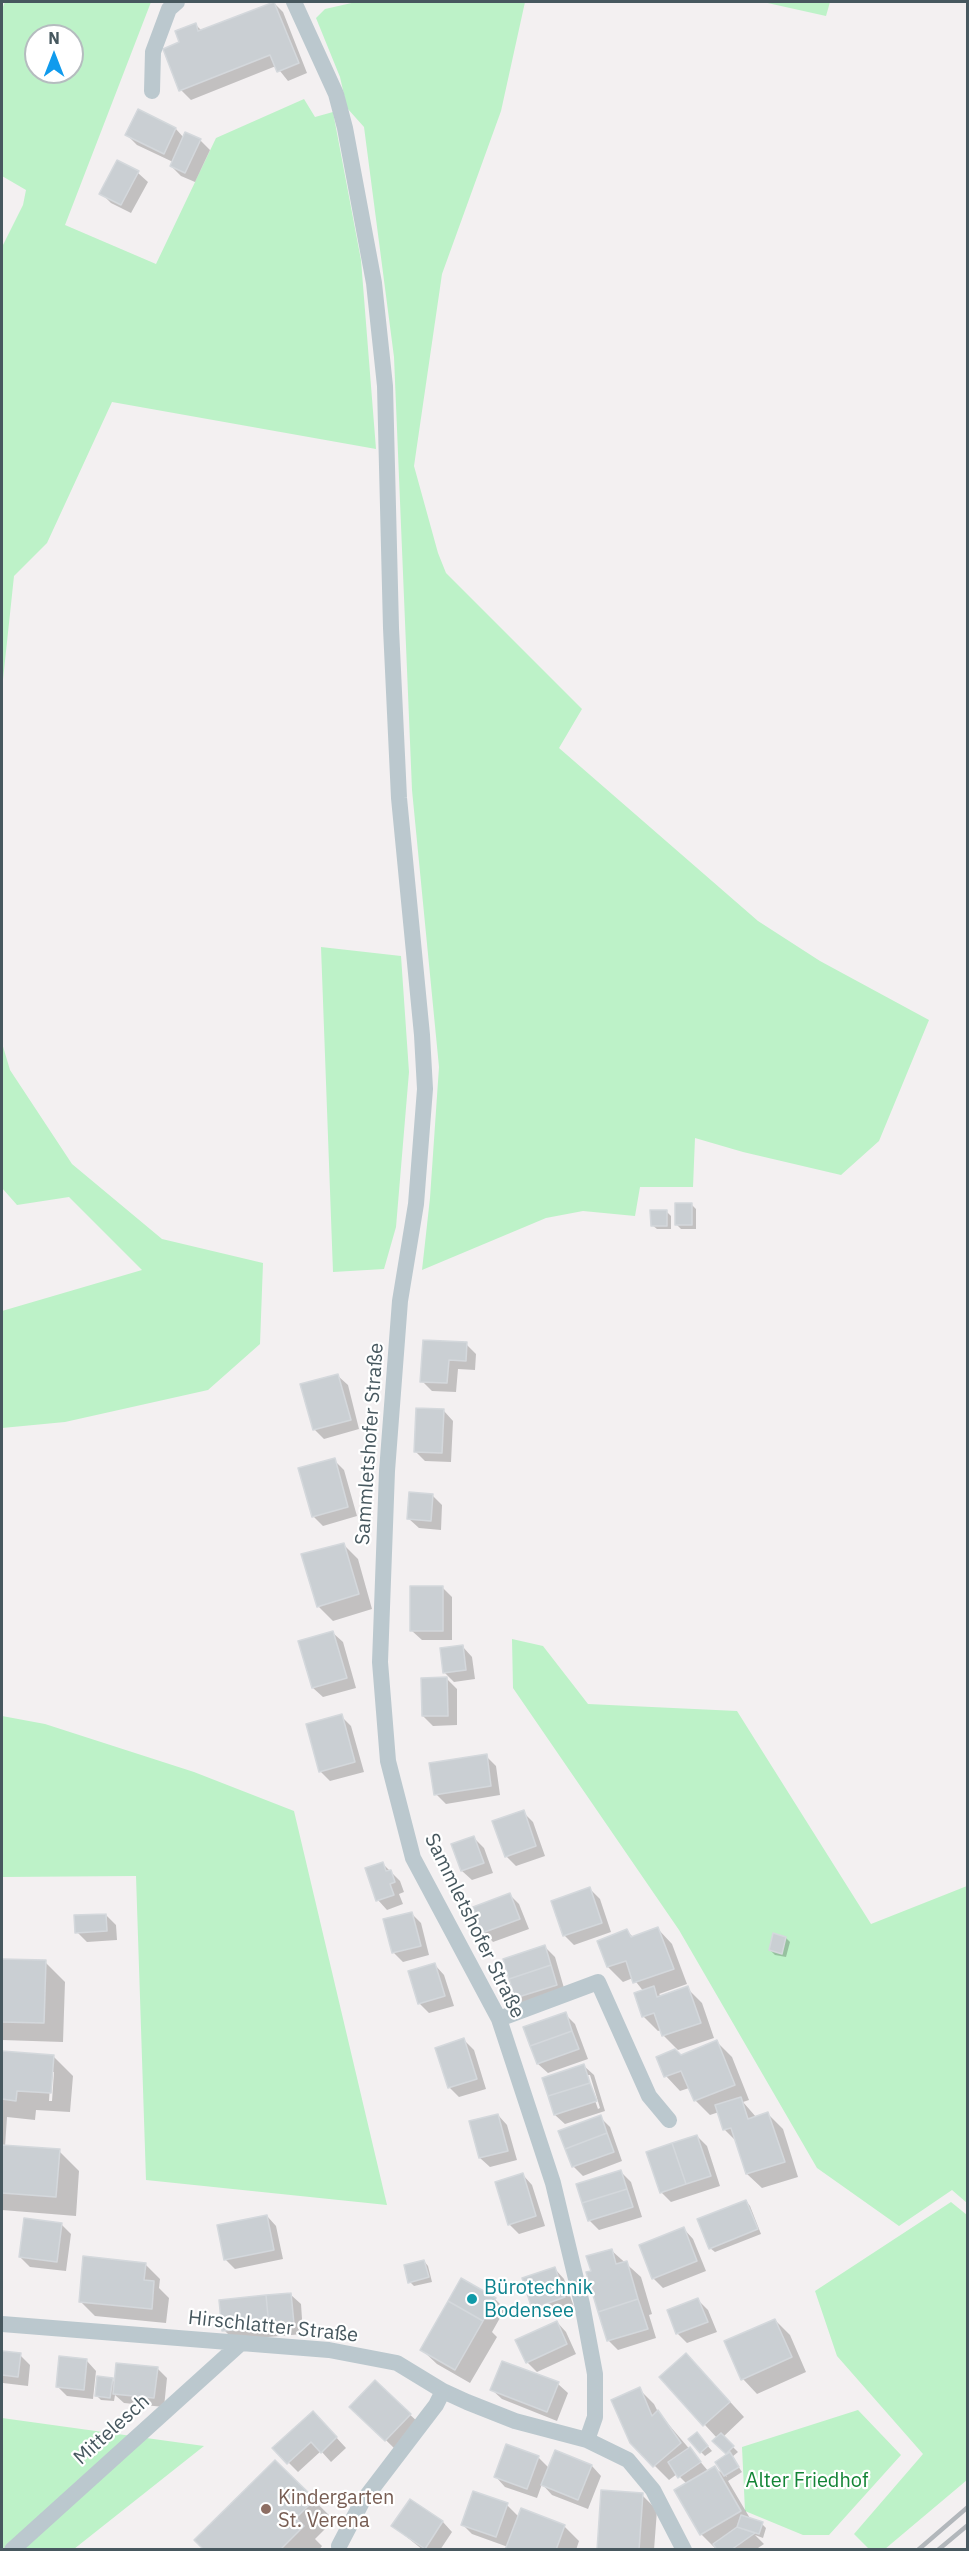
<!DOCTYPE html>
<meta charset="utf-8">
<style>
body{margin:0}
#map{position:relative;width:969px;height:2551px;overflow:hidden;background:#f3f0f1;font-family:"IBM Plex Sans",sans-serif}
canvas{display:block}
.frame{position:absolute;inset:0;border:3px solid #47585f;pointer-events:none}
.north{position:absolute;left:24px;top:24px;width:60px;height:60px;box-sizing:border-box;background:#fff;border:2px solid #b5bcbf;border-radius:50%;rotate:0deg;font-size:16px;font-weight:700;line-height:24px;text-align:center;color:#47585f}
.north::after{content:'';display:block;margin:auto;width:21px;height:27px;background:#109bed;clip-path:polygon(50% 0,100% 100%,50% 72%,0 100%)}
</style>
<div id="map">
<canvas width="969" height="2551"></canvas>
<div class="frame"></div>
<div class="north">N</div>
</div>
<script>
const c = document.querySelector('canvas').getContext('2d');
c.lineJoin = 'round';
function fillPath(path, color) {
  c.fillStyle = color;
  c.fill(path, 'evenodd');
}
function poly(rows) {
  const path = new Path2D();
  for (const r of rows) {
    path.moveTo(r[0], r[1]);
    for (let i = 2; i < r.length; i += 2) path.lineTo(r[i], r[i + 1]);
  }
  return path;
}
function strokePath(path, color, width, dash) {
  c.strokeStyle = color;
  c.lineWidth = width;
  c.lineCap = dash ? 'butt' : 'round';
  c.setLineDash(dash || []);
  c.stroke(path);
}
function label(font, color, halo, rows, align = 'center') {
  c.font = font + ' "IBM Plex Sans",sans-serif';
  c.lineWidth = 4.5;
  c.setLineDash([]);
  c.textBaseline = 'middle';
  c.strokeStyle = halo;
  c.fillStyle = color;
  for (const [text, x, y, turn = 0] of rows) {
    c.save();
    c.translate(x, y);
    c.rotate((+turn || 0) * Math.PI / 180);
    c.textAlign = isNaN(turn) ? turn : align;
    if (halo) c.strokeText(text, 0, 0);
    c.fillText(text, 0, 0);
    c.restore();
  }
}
const green = poly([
 [5,2,151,2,65,225,156,264,216,138,304,99,315,117,333,112,361,260,376,449,112,402,47,543,14,576,2,689,2,247,23,205,26,190,2,176,2,9],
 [36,36,72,36,72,72,36,72],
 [356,2,525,2,501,111,442,274,414,466,438,553,446,573,582,709,559,748,758,921,820,961,929,1020,879,1141,841,1175,743,1152,695,1138,693,1187,640,1187,635,1216,583,1211,546,1218,422,1270,430,1198,439,1067,412,790,394,357,364,127,347,108,340,77,316,18,325,9],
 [763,2,830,2,826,16],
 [321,947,401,956,409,1072,396,1227,384,1269,333,1272],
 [2,1043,10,1070,72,1164,162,1239,263,1263,260,1344,208,1390,65,1422,2,1428,2,1311,142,1270,69,1197,17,1205,2,1188],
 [512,1639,543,1646,588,1704,737,1711,871,1924,967,1886,967,2203,952,2190,899,2226,817,2168,679,1930,513,1688],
 [2,1716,45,1724,104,1743,194,1772,294,1811,387,2205,146,2180,136,1876,2,1877],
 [951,2202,967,2215,967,2480,885,2549,869,2549,854,2534,923,2454,837,2356,815,2291],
 [858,2410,901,2455,829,2535,803,2535,745,2511,742,2447],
 [2,2418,204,2446,74,2549,2,2550]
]);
const shadow = poly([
 [274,3,283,12,307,73,288,81,276,66,191,100,181,90,181,43,195,24,202,31],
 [176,129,184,138,200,140,210,150,195,182,181,176,171,166,173,162,137,145,127,135],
 [138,173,148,182,131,213,111,203,101,193],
 [691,1204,696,1209,696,1229,681,1229,677,1225],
 [666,1211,671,1216,671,1229,657,1229,652,1225],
 [466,1344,476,1354,475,1370,458,1369,456,1392,432,1391,422,1381],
 [338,1376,348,1385,359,1429,324,1439,314,1429],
 [444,1411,453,1421,451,1462,425,1461,415,1451],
 [334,1460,344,1470,357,1516,323,1526,313,1516],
 [432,1495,442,1505,441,1530,419,1528,409,1519],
 [343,1544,358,1559,372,1609,333,1621,318,1606],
 [442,1587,452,1597,452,1640,422,1640,412,1631],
 [333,1633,343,1642,356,1688,323,1697,313,1688],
 [463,1647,472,1657,475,1679,454,1682,444,1672],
 [447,1679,457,1689,457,1725,433,1726,423,1716],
 [341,1716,351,1726,364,1772,330,1781,320,1771],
 [486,1756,496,1766,500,1795,446,1804,436,1794],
 [523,1812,533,1822,545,1856,516,1866,506,1856],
 [474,1838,484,1848,493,1873,472,1880,462,1871],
 [383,1864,400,1881,404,1892,399,1894,403,1904,387,1910,378,1900],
 [590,1889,600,1899,611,1932,574,1945,564,1935],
 [510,1895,519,1904,529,1929,493,1942,484,1932],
 [411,1913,421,1923,429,1955,403,1962,393,1952],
 [106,1915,116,1925,117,1940,87,1942,77,1932],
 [658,1929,672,1944,687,1984,659,1994,662,1997,687,1988,702,2003,714,2038,675,2051,681,2056,717,2042,732,2057,749,2100,743,2102,756,2117,768,2114,783,2129,798,2177,762,2188,747,2174,737,2142,725,2130,719,2112,710,2115,695,2100,689,2088,680,2091,666,2076,658,2058,678,2050,663,2035,661,2030,658,2031,643,2016,644,1992,633,1978,623,1982,608,1967,626,1930,634,1938],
 [786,1938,790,1942,786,1957,775,1955,770,1950],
 [545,1947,555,1957,566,1995,526,2007,516,1997],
 [2,1960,45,1962,65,1982,63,2042,2,2040],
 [435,1965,444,1975,454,2006,429,2013,419,2003],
 [565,2014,575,2024,588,2059,548,2073,538,2064,525,2028],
 [464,2040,474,2050,486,2089,459,2097,449,2087],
 [2,2053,53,2056,73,2076,70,2112,36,2110,35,2120,7,2117,5,2147,59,2151,79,2171,76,2216,2,2210],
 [51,2072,54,2072,52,2101,49,2101],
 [584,2066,594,2075,605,2111,565,2124,555,2115,543,2079],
 [586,2075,590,2075,600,2108,598,2109],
 [498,2115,507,2125,517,2160,490,2167,480,2158],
 [600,2117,610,2127,622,2161,583,2176,573,2166],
 [697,2136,707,2146,720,2186,671,2202,661,2192],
 [621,2172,631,2182,642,2217,599,2230,589,2220],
 [523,2175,532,2185,545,2226,519,2234,509,2224],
 [746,2201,750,2206,761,2234,715,2252,710,2248],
 [267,2216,276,2226,283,2259,235,2269,225,2259],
 [61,2224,71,2234,66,2271,30,2267,20,2257],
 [684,2229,693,2239,706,2271,663,2288,653,2278],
 [611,2250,641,2277,652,2314,649,2315,656,2338,618,2350,608,2340],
 [424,2261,428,2266,432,2282,414,2286,410,2282],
 [145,2264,160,2279,159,2288,169,2298,166,2323,95,2316,80,2301],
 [555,2269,564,2279,574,2307,543,2318,533,2308],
 [291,2295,301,2304,303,2334,234,2340,224,2330],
 [495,2299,505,2309,492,2332,497,2337,470,2383,437,2364,422,2350],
 [698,2300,708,2310,717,2332,687,2343,677,2333],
 [775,2320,790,2335,806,2372,757,2394,743,2379],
 [557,2322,566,2332,576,2354,537,2372,527,2362],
 [2,2353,20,2355,30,2365,28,2386,3,2383,2,2390],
 [87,2361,96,2371,93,2399,67,2396,57,2386],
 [157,2368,167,2378,164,2407,124,2403,115,2395,114,2401,101,2400,97,2396,112,2379,115,2383],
 [701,2370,744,2417,723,2437,738,2452,732,2457,742,2472,728,2481,751,2520,762,2524,766,2528,763,2538,755,2535,764,2544,755,2550,716,2549,701,2534,687,2484,677,2474,669,2480,631,2442,639,2389,654,2404,658,2412,709,2472,715,2468,727,2477,717,2463,729,2455,715,2441,717,2438,661,2377],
 [375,2382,420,2424,396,2450,352,2407],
 [558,2384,568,2393,557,2421,502,2399,492,2390],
 [323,2423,346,2448,331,2462,321,2451,298,2472,274,2448],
 [701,2438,712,2451,705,2456,701,2452],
 [538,2457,549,2468,592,2466,601,2476,588,2509,552,2495,542,2484,537,2498,505,2487,496,2477],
 [275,2462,334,2520,315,2539,322,2546,319,2550,206,2550],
 [642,2495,657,2510,654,2550,599,2550],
 [411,2501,443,2522,452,2532,440,2550,423,2550,393,2526],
 [507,2505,519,2517,564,2526,579,2541,576,2550,507,2550,508,2547,472,2534,462,2524]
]);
const building = poly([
 [274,2,299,63,277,72,270,55,179,91,163,49,179,42,175,31,196,23,198,31,274,2],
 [138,109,176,128,164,154,125,135,138,109],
 [185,132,201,139,185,173,170,166,185,132],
 [117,160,139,171,121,205,99,194,117,160],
 [675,1203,692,1203,692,1225,675,1225,675,1203],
 [650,1210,667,1210,667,1226,651,1226,650,1210],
 [423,1340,467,1342,466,1361,449,1360,447,1383,420,1382,423,1340],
 [338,1374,351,1420,313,1430,300,1384,338,1374],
 [416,1408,444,1409,442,1453,414,1452,416,1408],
 [335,1458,348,1507,312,1517,298,1468,335,1458],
 [409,1492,433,1494,431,1521,407,1519,409,1492],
 [344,1543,359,1594,317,1607,301,1554,344,1543],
 [410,1586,443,1586,443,1631,410,1631,410,1586],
 [333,1631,347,1678,312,1688,298,1641,333,1631],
 [463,1645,466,1670,443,1673,440,1648,463,1645],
 [447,1677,448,1716,422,1716,421,1678,447,1677],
 [342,1714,355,1762,319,1772,306,1724,342,1714],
 [487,1754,491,1786,434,1795,429,1763,487,1754],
 [524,1810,536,1846,505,1857,492,1821,524,1810],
 [474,1836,484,1863,461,1871,451,1844,474,1836],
 [383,1862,386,1871,391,1870,395,1882,390,1884,394,1895,376,1901,365,1868,383,1862],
 [590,1887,602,1923,563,1936,551,1901,590,1887],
 [510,1893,520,1919,482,1933,473,1907,510,1893],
 [412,1912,421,1946,392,1953,383,1919,412,1912],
 [106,1914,107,1931,75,1933,74,1915,106,1914],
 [658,1927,674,1969,633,1983,626,1961,607,1967,597,1941,627,1929,631,1937,658,1927],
 [773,1933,786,1937,782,1954,769,1950,773,1933],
 [545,1945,551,1965,509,1979,503,1959,545,1945],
 [2,1959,46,1960,44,2023,2,2022,2,1959],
 [435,1963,445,1996,418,2004,408,1971,435,1963],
 [551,1965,557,1985,515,1998,509,1979,551,1965],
 [654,1986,657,1997,688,1986,701,2023,662,2036,654,2013,642,2017,634,1993,654,1986],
 [566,2012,572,2031,530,2046,523,2027,566,2012],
 [572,2031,579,2049,537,2064,530,2046,572,2031],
 [464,2038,477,2079,448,2088,435,2048,464,2038],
 [717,2040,735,2085,694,2101,681,2071,664,2077,656,2057,675,2049,681,2055,717,2040],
 [2,2051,54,2055,51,2093,17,2091,16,2101,2,2099,2,2051],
 [584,2064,590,2083,548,2096,542,2078,584,2064],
 [590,2083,597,2101,554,2115,548,2096,590,2083],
 [741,2097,748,2119,768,2112,785,2162,746,2174,731,2128,723,2130,715,2105,741,2097],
 [498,2114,508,2151,479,2158,469,2121,498,2114],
 [601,2115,607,2133,565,2149,558,2131,601,2115],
 [607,2133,614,2152,572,2167,565,2149,607,2133],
 [697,2135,711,2176,686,2184,672,2143,697,2135],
 [672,2143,686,2184,660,2193,646,2152,672,2143],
 [2,2145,60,2149,56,2197,2,2193,2,2145],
 [621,2170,627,2189,582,2203,576,2184,621,2170],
 [523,2173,536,2216,508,2225,495,2182,523,2173],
 [627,2189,633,2207,588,2221,582,2203,627,2189],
 [746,2200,758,2229,709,2249,697,2219,746,2200],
 [267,2215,274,2250,224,2260,217,2225,267,2215],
 [24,2218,62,2223,57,2262,19,2257,24,2218],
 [684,2227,697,2261,652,2279,639,2245,684,2227],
 [612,2249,616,2264,627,2261,638,2299,598,2312,586,2272,591,2271,586,2256,612,2249],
 [83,2256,146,2263,144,2280,154,2281,152,2309,79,2302,83,2256],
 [424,2260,429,2277,408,2283,404,2265,424,2260],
 [555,2267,565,2297,532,2309,522,2278,555,2267],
 [461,2278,496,2298,483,2321,448,2301,461,2278],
 [291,2293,294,2324,269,2327,266,2295,291,2293],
 [266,2295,269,2327,222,2331,219,2300,266,2295],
 [698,2298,708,2322,676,2334,667,2310,698,2298],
 [638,2299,648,2329,607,2341,598,2312,638,2299],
 [448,2301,483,2321,455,2370,420,2350,448,2301],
 [775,2319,792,2357,741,2380,724,2341,775,2319],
 [557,2321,567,2344,526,2363,515,2340,557,2321],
 [2,2351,21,2353,18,2377,2,2375,2,2351],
 [686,2353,730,2402,703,2426,659,2377,686,2353],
 [59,2356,87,2359,84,2390,56,2387,59,2356],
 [502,2361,559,2382,547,2412,490,2390,502,2361],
 [116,2363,158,2367,154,2398,113,2394,116,2363],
 [97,2376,113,2378,110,2398,95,2396,97,2376],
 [375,2380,411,2414,385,2441,349,2407,375,2380],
 [640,2387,652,2416,658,2410,681,2443,653,2467,630,2443,611,2400,640,2387],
 [313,2411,337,2437,321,2453,311,2442,287,2464,272,2448,313,2411],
 [697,2432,708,2446,700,2453,688,2439,697,2432],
 [721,2433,734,2446,726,2454,712,2441,721,2433],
 [506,2444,539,2456,527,2489,494,2477,506,2444],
 [690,2447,701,2462,678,2478,668,2462,690,2447],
 [555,2450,592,2465,578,2500,541,2485,555,2450],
 [730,2452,739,2467,724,2476,715,2462,730,2452],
 [275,2460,315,2499,296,2518,304,2526,280,2550,204,2550,194,2540,275,2460],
 [715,2466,741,2511,700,2535,674,2490,715,2466],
 [601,2490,643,2493,639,2550,597,2550,601,2490],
 [473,2491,508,2503,496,2537,461,2525,473,2491],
 [410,2499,443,2521,425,2549,391,2526,410,2499],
 [521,2508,565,2525,556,2550,505,2550,521,2508],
 [741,2515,763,2522,759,2534,737,2527,741,2515],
 [737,2527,755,2533,731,2550,717,2550,713,2544,737,2527]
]);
const minor = poly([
 [294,2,336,94,345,128,374,283,385,386,391,628,399,798,422,1035,425,1089,416,1204,400,1301,387,1471,380,1662,388,1761,413,1858,499,2019,553,2183,582,2304,595,2374,595,2417,587,2440],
 [152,91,153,52,169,9,177,2],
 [499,2019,598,1982,649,2096,669,2120],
 [2,2324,329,2350,397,2363,443,2391,467,2402,515,2421,587,2440,628,2460,653,2490,684,2550],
 [339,2546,362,2502,436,2405,443,2391],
 [12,2550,241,2343]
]);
const rail = poly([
 [918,2550,968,2507],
 [938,2550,968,2525]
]);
const markers = [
 [472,2299,6,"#0f9aa8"],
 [266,2509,6,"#8d6e63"]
];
const streetNames = [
 ["Sammletshofer Straße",370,1444,-86],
 ["Sammletshofer Straße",474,1926,64],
 ["Hirschlatter Straße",273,2327,6],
 ["Mittelesch",112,2430,-42]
];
const cultureNames = [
 ["Bürotechnik",484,2288],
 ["Bodensee",484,2311]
];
const parkNames = [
 ["Alter Friedhof",807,2481]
];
const educationNames = [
 ["Kindergarten",278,2498],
 ["St. Verena",278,2521]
];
fillPath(green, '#bdf2c8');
fillPath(shadow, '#0003');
fillPath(building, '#cacfd3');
strokePath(building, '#d4d8dc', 1.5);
strokePath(minor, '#bbc8ce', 16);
strokePath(rail, '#b2b7bb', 4.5);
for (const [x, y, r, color] of markers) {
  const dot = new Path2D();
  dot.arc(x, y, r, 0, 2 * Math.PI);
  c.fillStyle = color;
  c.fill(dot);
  strokePath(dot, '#fff', 2);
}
label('20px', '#47585f', '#fff', streetNames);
label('20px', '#0d838f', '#fff', cultureNames, 'left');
label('20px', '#138536', '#fff', parkNames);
label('20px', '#785e54', '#fff', educationNames, 'left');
</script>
